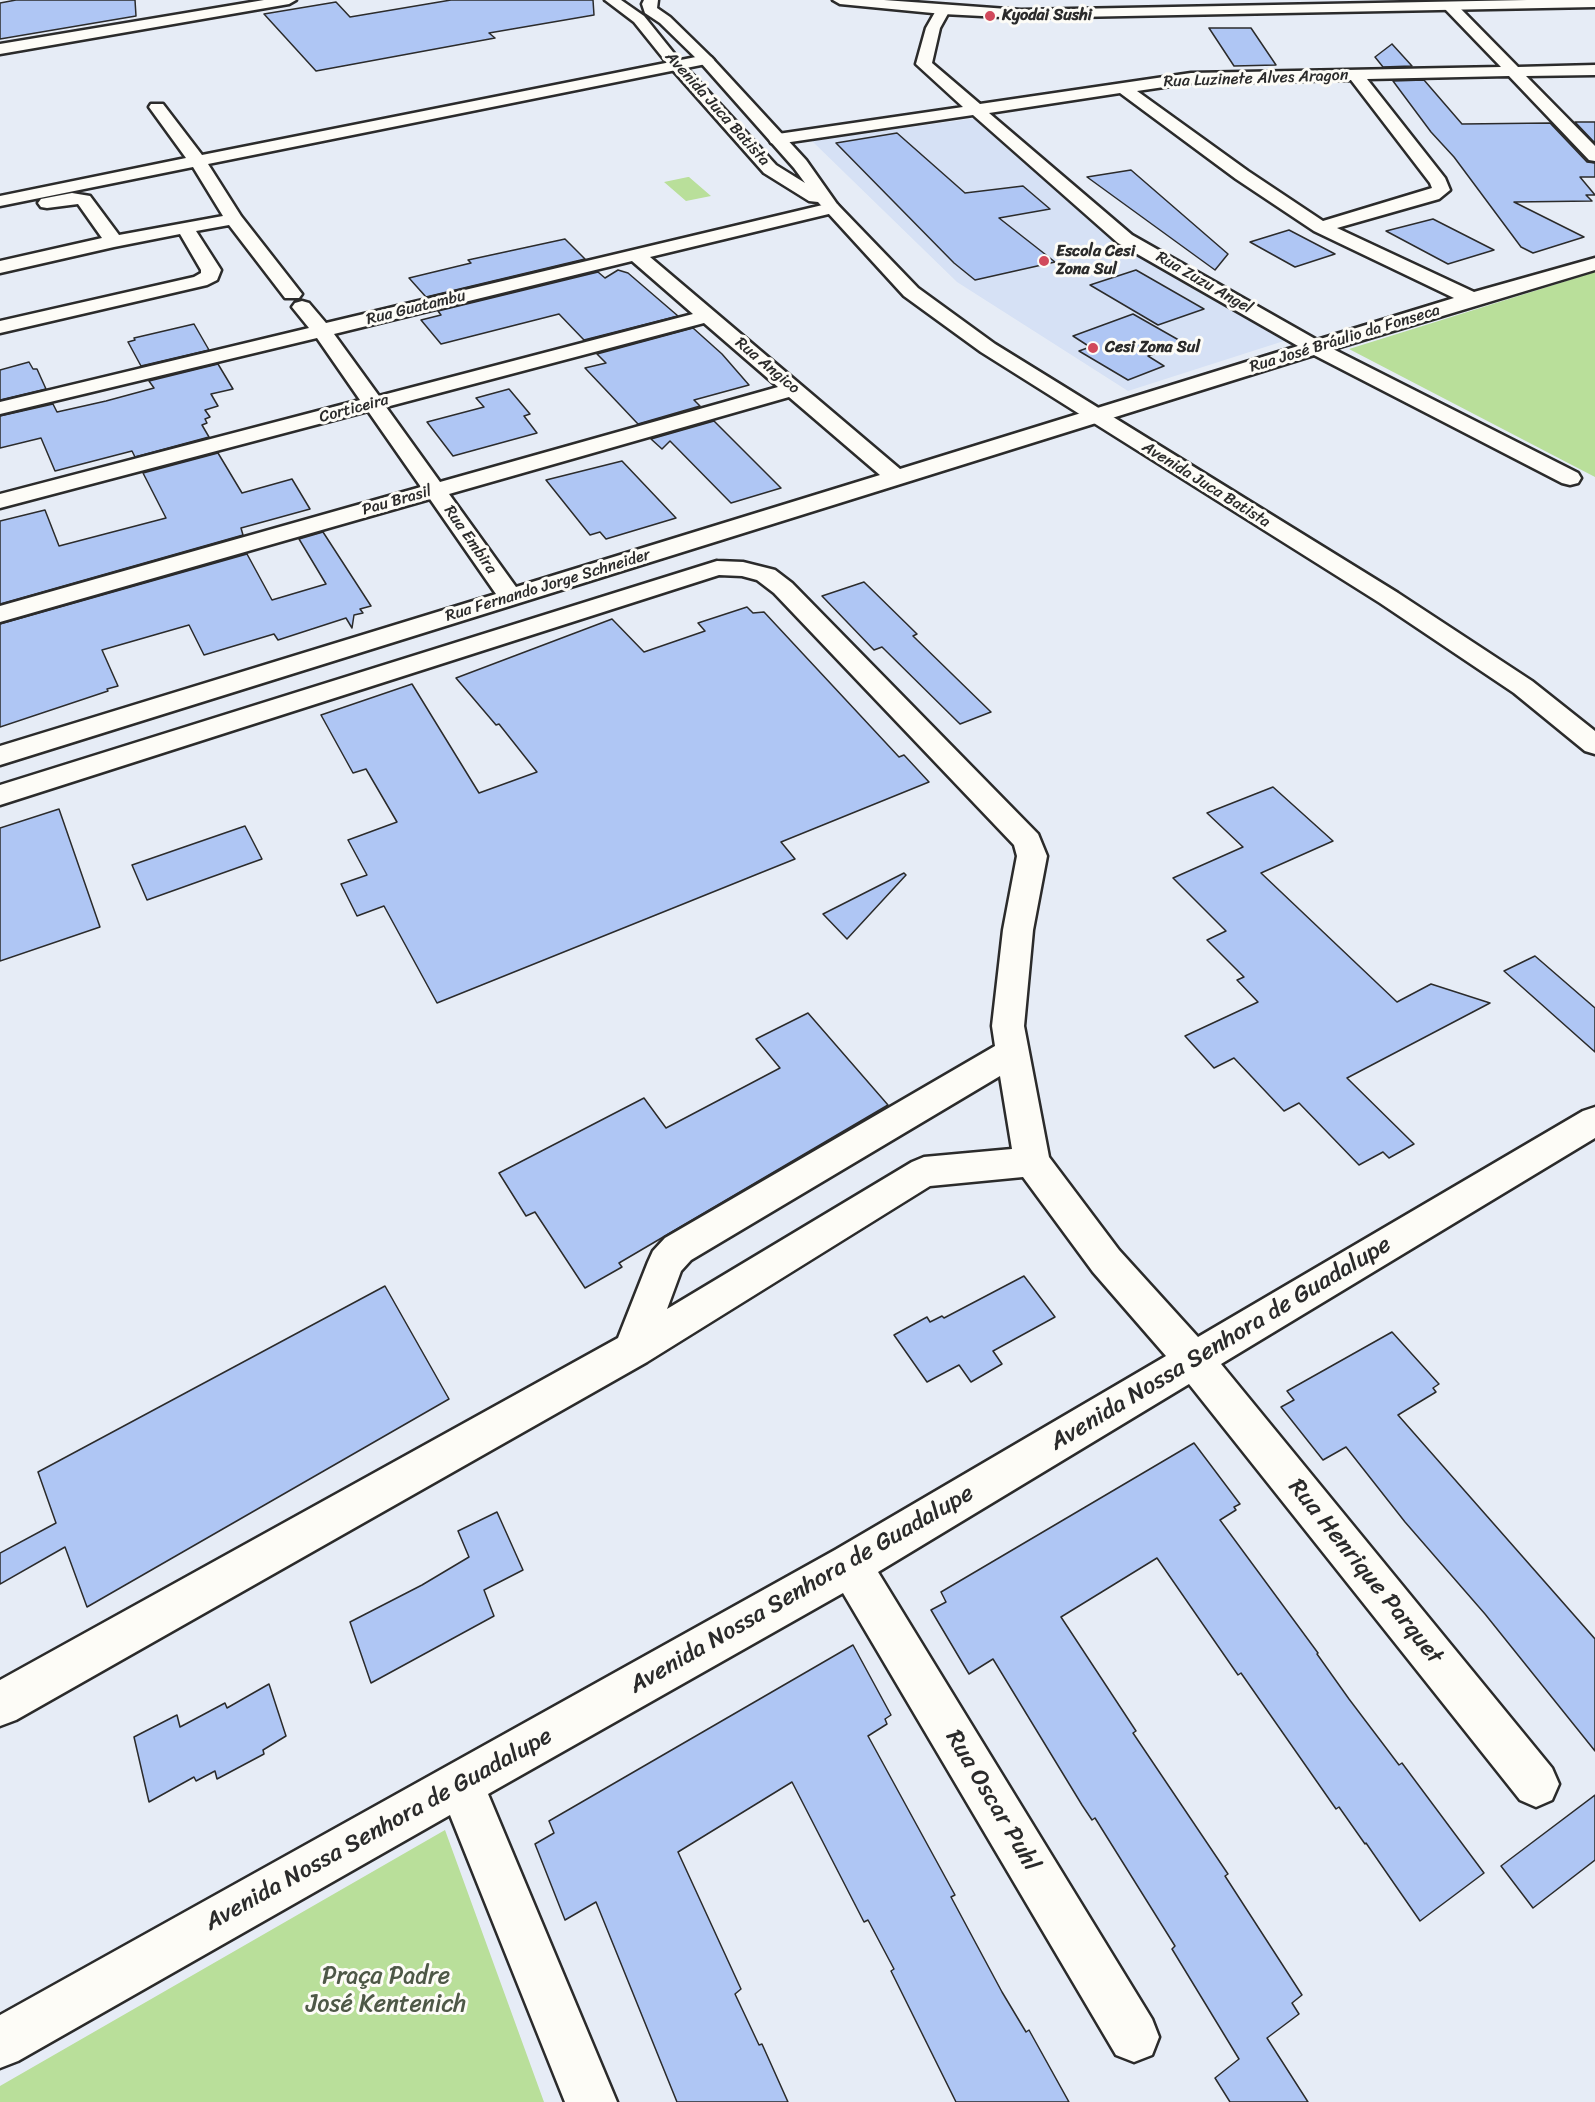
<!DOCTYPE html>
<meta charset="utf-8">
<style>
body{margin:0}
canvas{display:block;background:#e6ecf6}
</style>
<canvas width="1595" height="2102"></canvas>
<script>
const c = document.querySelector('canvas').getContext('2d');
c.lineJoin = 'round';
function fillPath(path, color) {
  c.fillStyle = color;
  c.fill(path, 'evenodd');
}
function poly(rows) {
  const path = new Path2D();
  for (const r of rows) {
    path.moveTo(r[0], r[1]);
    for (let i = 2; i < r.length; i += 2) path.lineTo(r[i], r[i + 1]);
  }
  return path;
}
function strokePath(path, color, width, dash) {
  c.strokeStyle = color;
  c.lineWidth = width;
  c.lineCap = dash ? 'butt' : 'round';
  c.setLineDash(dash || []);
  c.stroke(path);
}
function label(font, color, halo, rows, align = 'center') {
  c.font = font + ' Sriracha,sans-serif';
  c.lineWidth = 6;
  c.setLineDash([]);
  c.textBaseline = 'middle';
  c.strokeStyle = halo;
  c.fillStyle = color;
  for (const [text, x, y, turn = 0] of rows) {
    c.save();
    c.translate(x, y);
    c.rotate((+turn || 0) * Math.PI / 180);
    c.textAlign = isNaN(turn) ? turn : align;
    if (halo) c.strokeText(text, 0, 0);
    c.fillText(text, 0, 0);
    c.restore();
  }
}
const built = poly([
 [977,118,1116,240,1287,340,1128,391,957,282,812,141]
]);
const green = poly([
 [688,177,689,177,711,196,686,201,664,182],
 [1595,272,1595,477,1349,349],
 [445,1830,544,2102,0,2102,0,2086]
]);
const building = poly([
 [16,0,135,0,136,16,0,39,0,3,16,0],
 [451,0,593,0,594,15,489,33,495,38,316,71,264,14,336,2,350,17,451,0],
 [1209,28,1251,28,1276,65,1234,66,1209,28],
 [1392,44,1412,66,1383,67,1375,57,1392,44],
 [1424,80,1462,124,1550,123,1587,162,1595,163,1595,177,1580,177,1595,195,1586,195,1592,201,1514,202,1584,237,1533,253,1521,247,1454,157,1431,132,1393,81,1424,80],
 [1575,122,1595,122,1595,143,1575,122],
 [897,133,965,193,1023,186,1050,209,999,218,1055,262,975,280,954,263,836,143,897,133],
 [1131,170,1228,254,1215,270,1087,177,1131,170],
 [1433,219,1494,250,1448,264,1386,231,1433,219],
 [1289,230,1335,254,1295,267,1250,242,1289,230],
 [565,239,585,259,426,297,409,278,471,263,468,260,565,239],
 [618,270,628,273,678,316,584,340,559,314,441,344,421,320,441,315,438,311,598,272,605,278,618,270],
 [1136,270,1204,309,1158,325,1090,285,1136,270],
 [1133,314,1184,343,1148,356,1164,366,1128,380,1079,351,1090,347,1073,336,1133,314],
 [194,324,209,350,141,366,128,342,135,340,134,338,194,324],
 [693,328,722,354,749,385,694,400,700,406,638,424,585,368,606,363,597,354,693,328],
 [29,362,33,369,37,369,46,389,0,400,0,370,29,362],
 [218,364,233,389,211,394,218,406,205,410,210,417,205,419,207,423,202,425,209,437,135,457,132,451,55,471,41,438,0,448,0,416,53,404,57,412,106,401,154,388,149,381,218,364],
 [509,389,530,414,524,416,537,433,453,456,427,422,484,407,476,398,509,389],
 [714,421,781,488,731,503,670,441,662,449,651,439,714,421],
 [218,453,242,493,292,479,310,509,241,528,243,535,0,604,0,521,45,510,59,546,166,518,143,473,218,453],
 [622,461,676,518,606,539,600,532,590,535,546,480,622,461],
 [323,532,371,606,360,609,363,613,354,615,352,628,346,618,278,640,274,634,204,655,189,625,102,650,118,686,107,689,108,691,0,727,0,624,247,554,272,600,326,584,299,539,323,532],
 [864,582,917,634,913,636,991,712,960,724,882,647,874,650,822,596,864,582],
 [747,607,753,613,764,612,899,757,904,755,929,782,781,842,795,859,437,1003,384,906,357,916,341,884,367,875,348,840,397,822,366,769,353,773,321,715,412,684,479,793,537,772,499,724,496,725,456,678,612,619,644,652,705,631,698,623,747,607],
 [1273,787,1333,841,1261,873,1397,1002,1431,984,1490,1003,1347,1078,1414,1144,1389,1158,1383,1152,1359,1165,1299,1103,1284,1111,1234,1058,1214,1068,1185,1036,1258,1002,1237,980,1244,977,1207,940,1226,931,1173,878,1243,847,1207,813,1273,787],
 [59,809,100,927,0,961,0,828,59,809],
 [245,826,262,859,147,900,132,865,245,826],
 [904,873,906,875,847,939,823,914,904,873],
 [1535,956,1595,1008,1595,1052,1504,971,1535,956],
 [808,1013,888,1105,619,1263,622,1267,585,1288,535,1212,526,1216,499,1173,644,1098,666,1128,780,1068,756,1039,808,1013],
 [1024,1276,1055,1317,993,1351,1002,1364,971,1382,959,1365,927,1382,894,1335,927,1317,930,1322,942,1316,944,1318,1024,1276],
 [385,1286,449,1399,87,1607,65,1547,0,1584,0,1553,56,1523,38,1472,385,1286],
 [1392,1332,1439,1384,1433,1388,1436,1392,1398,1415,1595,1639,1595,1751,1485,1614,1405,1522,1346,1447,1323,1460,1281,1407,1294,1400,1287,1391,1392,1332],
 [1194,1443,1240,1504,1234,1507,1236,1510,1220,1520,1318,1653,1317,1654,1349,1699,1399,1765,1402,1763,1484,1873,1420,1921,1366,1843,1365,1844,1339,1807,1336,1809,1241,1673,1238,1675,1157,1558,1061,1617,1136,1731,1133,1733,1228,1874,1225,1876,1302,1995,1292,2003,1299,2014,1267,2038,1308,2102,1230,2102,1215,2078,1239,2059,1172,1949,1175,1946,1095,1818,1092,1820,1082,1805,993,1659,969,1674,931,1610,946,1602,941,1592,1194,1443],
 [497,1512,523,1570,484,1590,494,1616,371,1683,350,1622,422,1585,469,1557,458,1531,497,1512],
 [853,1645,891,1715,885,1719,887,1724,868,1736,955,1895,951,1897,1002,1992,1026,2032,1029,2030,1069,2102,956,2102,891,1971,894,1969,868,1920,864,1922,792,1782,678,1852,741,1989,735,1994,759,2045,762,2044,788,2102,677,2102,596,1902,565,1920,535,1844,554,1833,549,1821,853,1645],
 [269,1684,286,1736,263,1750,264,1754,217,1779,215,1771,196,1781,194,1777,149,1802,134,1737,177,1715,180,1727,225,1703,227,1708,269,1684],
 [1595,1795,1595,1860,1533,1908,1501,1866,1595,1795]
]);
const street = poly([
 [264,0,296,0,289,4,0,54,0,44,264,0],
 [1450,2,1455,3,1518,67,1595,65,1595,75,1526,76,1595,146,1595,161,1589,160,1509,76,1367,79,1445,178,1450,190,1439,199,1337,228,1474,292,1595,258,1595,270,1333,349,1578,473,1581,478,1578,483,1570,485,1562,483,1314,355,0,765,0,746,496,594,430,499,0,622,0,606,421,487,368,411,0,508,0,494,360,400,317,338,0,414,0,402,309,328,292,307,295,303,302,301,309,303,326,323,831,203,837,204,840,208,837,212,650,257,900,469,1298,346,1118,243,973,115,777,144,771,143,769,139,771,135,963,107,916,64,926,28,938,7,943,6,950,10,940,28,932,63,980,104,1191,73,1501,67,1445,9,1443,6,1450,2],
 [1351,80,1430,183,1432,188,1323,221,1248,171,1137,91,1191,83,1351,80],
 [1120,93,1236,179,1314,231,1454,298,1317,340,1132,235,989,113,1120,93],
 [632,261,693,314,379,396,334,334,632,261],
 [704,323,778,387,440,482,386,407,704,323],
 [789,397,880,475,516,587,449,494,789,397],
 [706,55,711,57,714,60,711,63,208,164,241,216,302,294,299,298,285,298,229,225,196,231,221,270,217,280,207,285,0,333,0,321,194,277,201,273,201,270,180,234,114,247,0,273,0,261,102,238,78,204,47,208,41,207,38,203,41,199,72,193,90,196,119,235,223,216,193,167,0,206,0,196,186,158,149,107,151,104,163,104,202,155,706,55],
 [717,561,743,562,775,570,792,583,1038,834,1047,856,1033,930,1024,1026,1049,1157,1119,1250,1198,1337,1583,1111,1595,1107,1595,1138,1221,1364,1552,1768,1559,1784,1552,1800,1536,1807,1520,1800,1189,1384,878,1572,1152,2019,1159,2037,1152,2055,1134,2062,1116,2055,843,1593,488,1794,617,2102,565,2102,450,1815,18,2061,0,2068,0,2015,835,1550,1166,1356,1093,1272,1023,1177,930,1186,647,1362,16,1720,0,1726,0,1680,618,1338,648,1262,653,1251,665,1238,995,1046,992,1026,1003,930,1017,856,1014,845,774,593,757,580,742,576,719,575,0,805,0,785,717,561],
 [1000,1076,1012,1149,924,1157,912,1162,667,1309,681,1271,691,1260,1000,1076]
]);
const secondary = poly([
 [605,0,621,0,644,16,681,62,776,165,805,183,794,168,701,63,660,23,645,13,642,4,644,0,658,0,657,8,670,17,711,57,806,160,837,204,918,288,995,344,1398,593,1532,681,1595,731,1595,754,1585,751,1514,693,1380,603,981,352,904,296,818,202,809,201,764,173,671,68,634,22,605,0]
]);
const primary = poly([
 [833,0,884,0,1021,10,1527,0,1595,0,1595,7,1021,18,943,14,840,4,833,0]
]);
const markers = [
 [990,16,6,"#d1495b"],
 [1044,261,6,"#d1495b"],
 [1093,348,6,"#d1495b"]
];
const farPoinames = [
 ["Kyodai Sushi",1002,16],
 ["Escola Cesi",1056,252],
 ["Zona Sul",1056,270],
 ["Cesi Zona Sul",1105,348]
];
const farStreetnames = [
 ["Rua Luzinete Alves Aragon",1256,79,-2],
 ["Avenida Juca Batista",717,109,48],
 ["Rua Zuzu Angel",1204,283,30],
 ["Rua Guatambu",416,308,-14],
 ["Rua José Bráulio da Fonseca",1345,339,-17],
 ["Rua Angico",767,366,40],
 ["Corticeira",354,409,-15],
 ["Avenida Juca Batista",1206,485,32],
 ["Pau Brasil",397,501,-16],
 ["Rua Embira",470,540,55],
 ["Rua Fernando Jorge Schneider",548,586,-17]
];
const nearStreetnames = [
 ["Avenida Nossa Senhora de Guadalupe",1221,1344,-31],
 ["Rua Henrique Parquet",1365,1572,51],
 ["Avenida Nossa Senhora de Guadalupe",802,1590,-30],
 ["Rua Oscar Puhl",992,1801,59],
 ["Avenida Nossa Senhora de Guadalupe",379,1830,-29]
];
const nearParknames = [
 ["Praça Padre",386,1977],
 ["José Kentenich",386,2005]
];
fillPath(built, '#d6e1f5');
fillPath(green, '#b9df9a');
fillPath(building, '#afc6f4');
strokePath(building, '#2b2b2b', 1.5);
strokePath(street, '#2b2b2b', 5);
strokePath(secondary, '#2b2b2b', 5);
strokePath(primary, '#2b2b2b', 5);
fillPath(street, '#fdfcf7');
fillPath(secondary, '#fdfcf7');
fillPath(primary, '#fdfcf7');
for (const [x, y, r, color] of markers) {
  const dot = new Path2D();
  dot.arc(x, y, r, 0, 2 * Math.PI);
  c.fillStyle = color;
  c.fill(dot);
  strokePath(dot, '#fdfcf7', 2);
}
label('bold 16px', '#2b2b2b', '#fdfcf7', farPoinames, 'left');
label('16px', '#2b2b2b', '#fdfcf7', farStreetnames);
label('24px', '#2b2b2b', '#fdfcf7', nearStreetnames);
label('24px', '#4e5847', '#fdfcf7', nearParknames);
</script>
